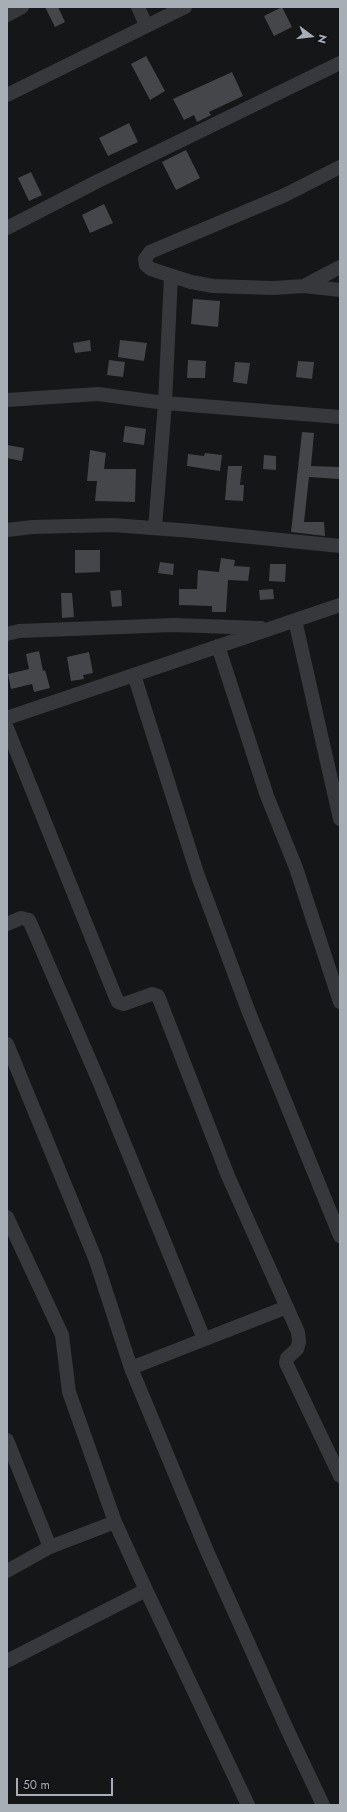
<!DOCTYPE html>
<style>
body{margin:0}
#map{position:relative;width:347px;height:1812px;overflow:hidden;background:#151617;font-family:Jost,sans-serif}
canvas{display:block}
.frame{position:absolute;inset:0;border:8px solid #a8aeb6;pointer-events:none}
.north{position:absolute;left:291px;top:16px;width:40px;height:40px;-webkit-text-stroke:3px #101112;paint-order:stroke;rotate:105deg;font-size:11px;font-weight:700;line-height:16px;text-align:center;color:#a8aeb6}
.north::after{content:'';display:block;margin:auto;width:14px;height:18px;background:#a8aeb6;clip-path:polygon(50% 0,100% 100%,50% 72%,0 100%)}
.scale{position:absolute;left:16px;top:1778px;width:97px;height:18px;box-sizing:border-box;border:2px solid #a8aeb6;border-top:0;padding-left:5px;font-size:12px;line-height:14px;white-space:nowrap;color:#a8aeb6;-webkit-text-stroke:3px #101112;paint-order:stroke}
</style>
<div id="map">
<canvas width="347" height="1812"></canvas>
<div class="frame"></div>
<div class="north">N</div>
<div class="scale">50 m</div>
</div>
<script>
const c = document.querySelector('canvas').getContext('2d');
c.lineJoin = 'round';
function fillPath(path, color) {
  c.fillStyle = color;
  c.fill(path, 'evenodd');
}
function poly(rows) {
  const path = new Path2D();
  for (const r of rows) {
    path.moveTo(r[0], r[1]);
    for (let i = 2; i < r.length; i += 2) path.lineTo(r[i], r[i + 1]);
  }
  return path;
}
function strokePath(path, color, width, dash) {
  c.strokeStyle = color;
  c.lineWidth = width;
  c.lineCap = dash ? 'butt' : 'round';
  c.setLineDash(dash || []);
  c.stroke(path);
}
const building = poly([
 [45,7,58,7,65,22,55,27],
 [282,7,292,27,274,36,264,16],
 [146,56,165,91,150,100,131,64],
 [232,72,243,96,209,112,211,115,197,122,194,115,184,120,173,99],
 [129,123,138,142,108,156,99,138],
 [186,150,200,178,176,190,162,162],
 [31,172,42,195,29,201,18,178],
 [104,204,113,223,90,233,82,215],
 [193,299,220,301,218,327,191,324],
 [90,340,91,351,75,353,73,343],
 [120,340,147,343,144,361,118,357],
 [109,360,125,362,123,377,107,375],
 [188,360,206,361,205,378,187,378],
 [298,361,314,362,312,379,296,377],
 [235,362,250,363,247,384,233,382],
 [125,426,146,429,144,445,123,442],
 [302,432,314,433,311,466,339,467,339,479,309,477,304,522,324,522,325,536,291,532],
 [7,445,24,448,22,461,7,458],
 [90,450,106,453,104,469,136,469,135,502,95,501,97,481,87,481],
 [205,453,222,455,220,471,187,466,188,454,204,456],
 [264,455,276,456,276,470,263,469],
 [228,466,242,466,240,485,244,485,243,501,225,500],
 [75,550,100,550,100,572,75,573],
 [221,558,235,560,234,566,250,567,248,581,228,580,226,612,212,612,212,606,179,605,179,589,197,589,198,570,219,572],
 [160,562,174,564,173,575,158,573],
 [270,564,286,564,285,582,269,581],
 [273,589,274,599,260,600,259,590],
 [121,590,122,606,112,607,110,591],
 [61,593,72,593,74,617,62,618],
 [39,651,43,671,45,670,50,688,34,692,32,684,11,689,8,674,29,669,26,654],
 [89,652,93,673,83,675,84,679,71,681,67,657]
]);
const minor = poly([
 [138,7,146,25],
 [7,15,22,7],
 [7,95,185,7],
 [340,167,285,195,150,252,145,259,146,265,151,269,191,282,213,286,273,288,304,286,340,290],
 [7,228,98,181,340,63],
 [304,286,340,267],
 [7,400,98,394,165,403,340,417],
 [155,528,165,403,171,276],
 [7,530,32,527,113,525,192,531,340,546],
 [295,620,340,819],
 [7,634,19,631,174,625,261,628],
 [218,646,267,796,296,868,340,1002],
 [134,675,198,876,248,1010,340,1236],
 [7,718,340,605],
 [7,728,116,998,118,1002,124,1004,152,994,158,996,228,1176,298,1332,299,1342,297,1349,287,1358,286,1363,340,1476],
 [7,924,21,918,29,920,101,1086,204,1339],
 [7,1044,95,1258,131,1368,207,1551,286,1727,323,1805],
 [7,1217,62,1335,69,1392,115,1522,146,1590,248,1805],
 [131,1368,287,1307],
 [7,1440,50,1547],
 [7,1571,50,1547,115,1522],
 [7,1661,146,1590]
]);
fillPath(building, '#45464a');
strokePath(minor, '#37383c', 14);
</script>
